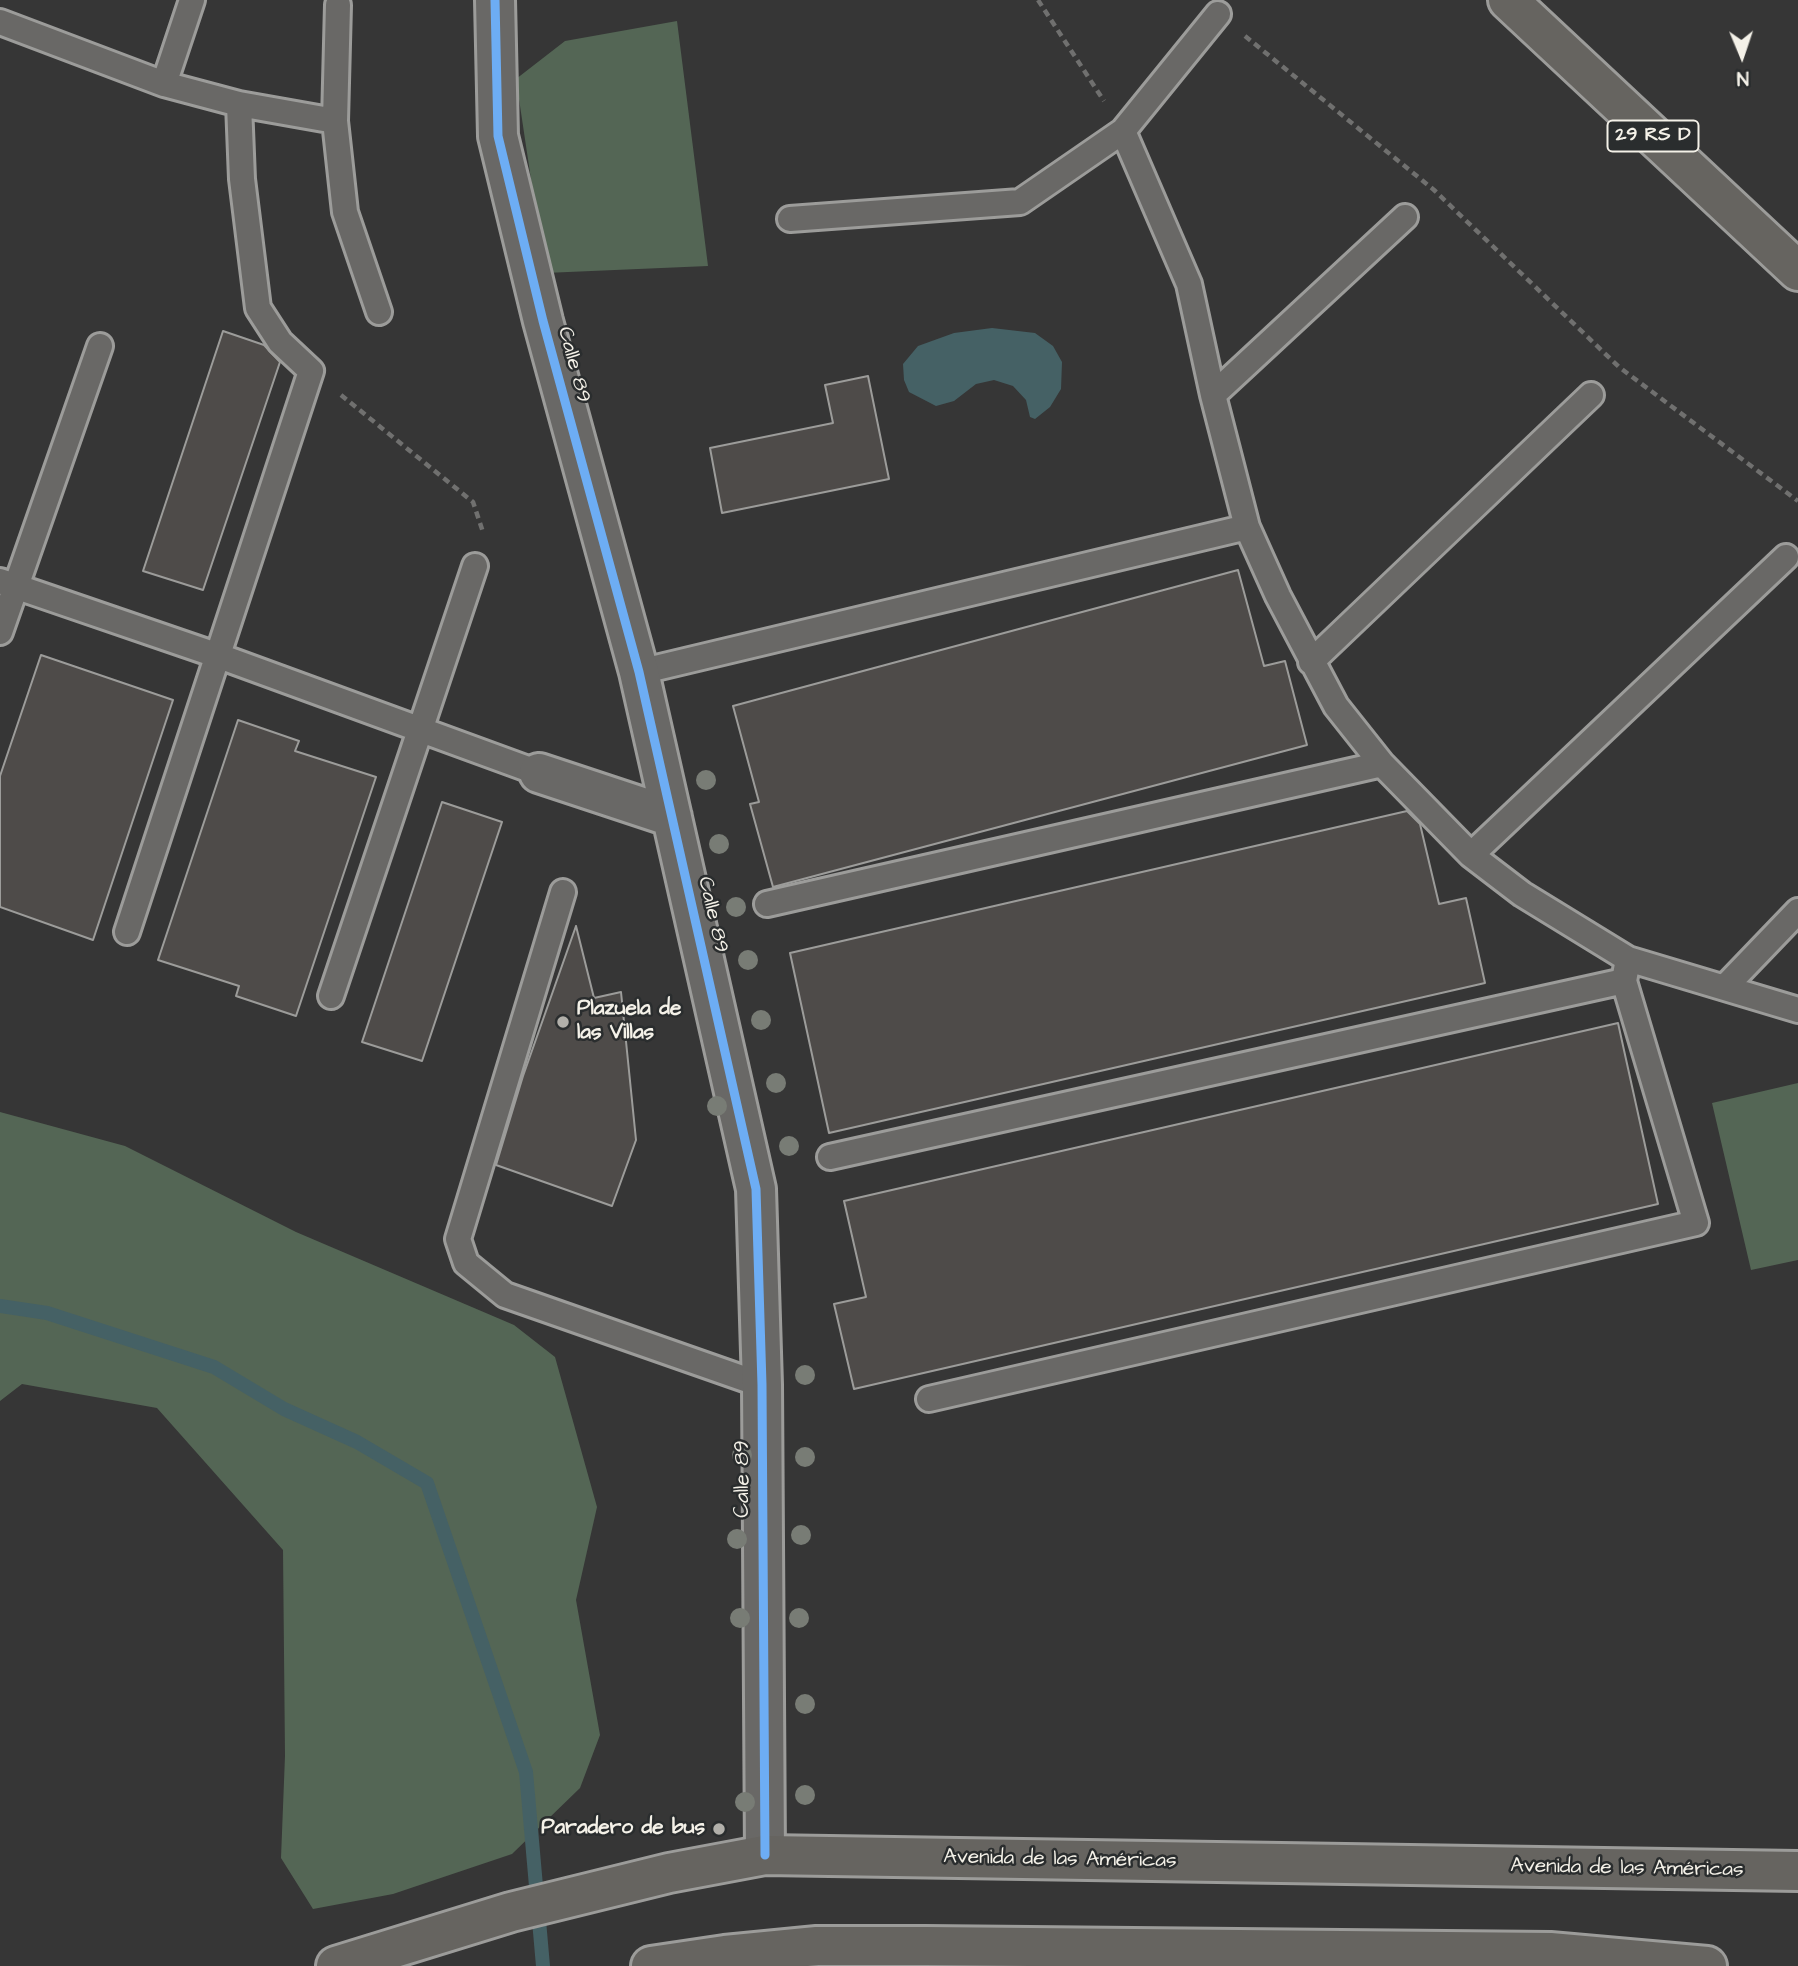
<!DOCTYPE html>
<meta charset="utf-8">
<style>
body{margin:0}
#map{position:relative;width:1798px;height:1966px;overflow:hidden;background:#363636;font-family:"Architects Daughter",sans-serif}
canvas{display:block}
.north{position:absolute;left:1707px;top:21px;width:70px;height:70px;-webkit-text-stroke:5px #2a2d2e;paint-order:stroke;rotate:178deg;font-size:19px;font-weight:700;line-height:28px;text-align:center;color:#f4f1e8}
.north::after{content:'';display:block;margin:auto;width:24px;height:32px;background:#f4f1e8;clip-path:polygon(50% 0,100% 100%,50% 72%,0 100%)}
</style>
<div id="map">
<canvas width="1798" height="1966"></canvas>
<div class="north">N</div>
</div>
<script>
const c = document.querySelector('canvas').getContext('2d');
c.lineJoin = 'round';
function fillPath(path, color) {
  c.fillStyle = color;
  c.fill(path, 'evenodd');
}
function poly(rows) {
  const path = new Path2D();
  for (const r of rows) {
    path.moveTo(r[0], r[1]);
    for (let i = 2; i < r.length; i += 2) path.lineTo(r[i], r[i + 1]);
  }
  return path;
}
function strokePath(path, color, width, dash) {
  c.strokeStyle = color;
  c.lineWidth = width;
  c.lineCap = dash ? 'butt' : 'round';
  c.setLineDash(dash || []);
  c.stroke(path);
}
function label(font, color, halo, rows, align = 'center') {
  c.font = font + ' "Architects Daughter",sans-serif';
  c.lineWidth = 5;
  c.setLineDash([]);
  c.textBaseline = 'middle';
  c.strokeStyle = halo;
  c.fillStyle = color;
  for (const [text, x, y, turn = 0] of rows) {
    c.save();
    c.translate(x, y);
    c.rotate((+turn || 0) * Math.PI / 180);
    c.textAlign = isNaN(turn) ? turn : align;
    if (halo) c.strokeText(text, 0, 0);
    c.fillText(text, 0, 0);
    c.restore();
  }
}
const green = poly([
 [677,21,708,266,545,273,516,79,565,41],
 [1798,1083,1798,1260,1751,1270,1712,1103],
 [0,1112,125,1146,296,1232,514,1325,555,1357,597,1507,576,1600,600,1735,580,1788,512,1854,393,1894,313,1909,281,1858,285,1756,283,1550,157,1408,22,1384,0,1401]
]);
const water = poly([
 [992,328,1035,333,1053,346,1062,362,1061,389,1050,407,1035,419,1030,417,1026,400,1013,386,994,380,976,384,954,401,936,406,909,392,904,380,903,364,918,346,954,333]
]);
const stream = poly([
 [0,1306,47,1313,214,1367,284,1409,357,1442,427,1483,526,1772,543,1966]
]);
const building = poly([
 [223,331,264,345,280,362,203,590,143,571,223,331],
 [868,376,889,479,722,513,710,448,833,423,825,385,868,376],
 [1238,570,1264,666,1285,661,1307,745,773,887,750,804,759,802,733,706,1238,570],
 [41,655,173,700,93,940,0,907,0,776,41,655],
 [238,720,299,741,295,751,376,777,296,1016,236,996,239,986,158,960,238,720],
 [442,802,502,822,422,1061,362,1042,442,802],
 [1407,811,1420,824,1439,904,1466,898,1485,983,829,1133,790,953,1407,811],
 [576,926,594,998,621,992,636,1140,612,1206,496,1165,523,1076,576,926],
 [1618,1023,1658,1204,854,1389,834,1304,866,1297,844,1201,1618,1023]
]);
const path = poly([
 [1038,0,1104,101],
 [1245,36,1434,190,1619,367,1798,501],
 [341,395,473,502,483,532]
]);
const service = poly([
 [0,22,164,84,239,104,335,121,338,5],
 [164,84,192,0],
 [335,121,345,212,379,312],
 [1123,131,1189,284,1213,395,1247,527,1278,596,1336,706,1382,764,1471,855,1522,894,1628,959,1798,1010],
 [790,219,1020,202,1123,131,1218,14],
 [1213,395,1405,217],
 [0,581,219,656,539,773],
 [0,632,100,346],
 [1311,662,1591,395],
 [639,672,1247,527],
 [1471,855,1786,557],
 [563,892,458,1239,466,1263,505,1295,762,1385],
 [767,904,1382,764],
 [127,932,311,371,280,342,258,308,242,179,239,104],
 [1725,987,1798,911],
 [331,996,475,566],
 [830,1157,1624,981],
 [929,1399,1696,1223,1624,981,1628,959]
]);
const minor = poly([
 [495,0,498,136,543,321,639,672,756,1189,762,1385,765,1855],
 [539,773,672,817]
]);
const primary = poly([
 [336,1966,511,1912,669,1873,765,1855,1798,1871],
 [651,1966,725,1955,817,1946,926,1946,1550,1952,1707,1966]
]);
const trunk = poly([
 [1508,0,1798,271]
]);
const cycleway = poly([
 [495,0,498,136,543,321,639,672,756,1189,762,1385,765,1855]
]);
const trees = [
 [706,780],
 [719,844],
 [736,907],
 [748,960],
 [761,1020],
 [776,1083],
 [717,1106],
 [789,1146],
 [805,1375],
 [742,1455],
 [805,1457],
 [801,1535],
 [737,1539],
 [740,1618],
 [799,1618],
 [805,1704],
 [805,1795],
 [745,1802]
];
const markers = [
 [563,1022,7,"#b2b0aa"],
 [719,1829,7,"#b2b0aa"]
];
const shields = [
 [1653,136,91]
];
const shieldNames = [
 ["29 RS D",1653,136]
];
const streetNames = [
 ["Calle 89",573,365,75],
 ["Calle 89",712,915,77],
 ["Calle 89",744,1479,-90],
 ["Avenida de las Américas",1060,1860,1],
 ["Avenida de las Américas",1627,1869,1]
];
const poiNames = [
 ["Plazuela de",577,1010],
 ["las Villas",577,1034],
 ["Paradero de bus",705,1829,"right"]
];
fillPath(green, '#546655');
fillPath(water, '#456165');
strokePath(stream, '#456165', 14);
fillPath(building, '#4e4b49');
strokePath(building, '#9c9c9a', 2);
strokePath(service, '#9c9c9a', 30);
strokePath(minor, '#9c9c9a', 44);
strokePath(primary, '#9c9c9a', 44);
strokePath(trunk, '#9c9c9a', 44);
strokePath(path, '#70706f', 4.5, [7, 5]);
strokePath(service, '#696866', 24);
strokePath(minor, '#696866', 38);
strokePath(primary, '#666460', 38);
strokePath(trunk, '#666460', 38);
strokePath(cycleway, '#6dadf4', 9);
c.fillStyle = '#787c75';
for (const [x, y] of trees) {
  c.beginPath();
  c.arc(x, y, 10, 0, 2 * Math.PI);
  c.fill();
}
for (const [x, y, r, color] of markers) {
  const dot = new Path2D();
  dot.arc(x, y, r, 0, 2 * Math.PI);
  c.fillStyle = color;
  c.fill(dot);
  strokePath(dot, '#2a2d2e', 2.5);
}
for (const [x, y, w] of shields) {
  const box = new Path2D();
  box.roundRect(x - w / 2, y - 15.5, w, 31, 5);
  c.fillStyle = '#2a2d2e';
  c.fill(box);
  strokePath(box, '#f4f1e8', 2);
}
label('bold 19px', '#f4f1e8', null, shieldNames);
label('21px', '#f4f1e8', '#2a2d2e', streetNames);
label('bold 21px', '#f4f1e8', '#2a2d2e', poiNames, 'left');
</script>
